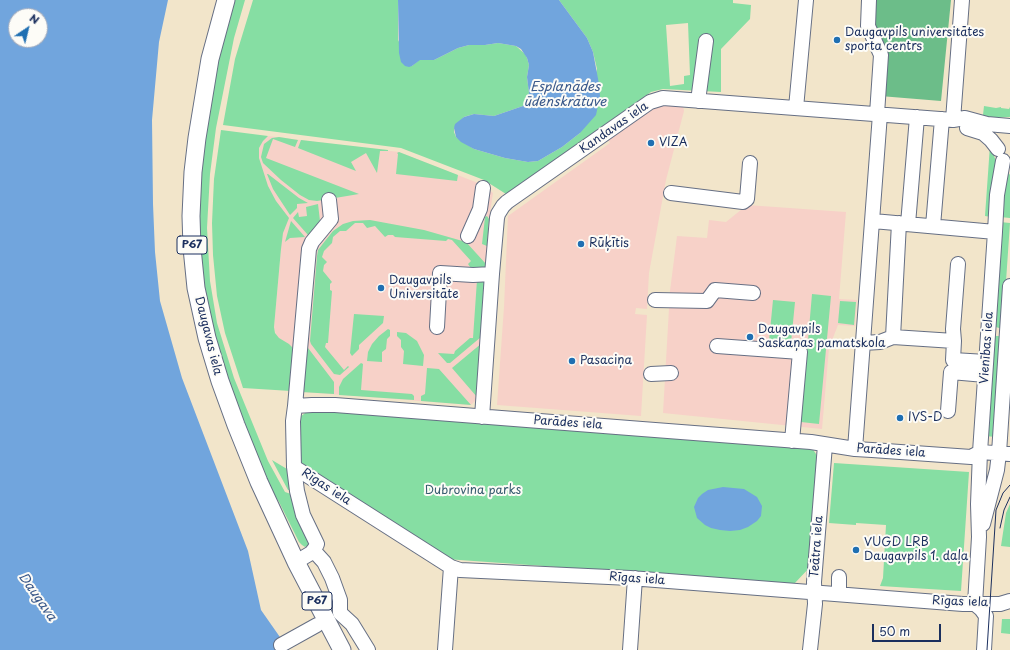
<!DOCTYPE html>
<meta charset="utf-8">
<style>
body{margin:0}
#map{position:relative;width:1010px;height:650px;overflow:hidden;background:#f2e5ca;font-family:"Playpen Sans",sans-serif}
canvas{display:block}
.north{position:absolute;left:8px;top:8px;width:40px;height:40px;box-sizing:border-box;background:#fdfcf7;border:1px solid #a3aaba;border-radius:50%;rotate:35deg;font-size:11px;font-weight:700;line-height:16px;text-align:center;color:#1b2f5e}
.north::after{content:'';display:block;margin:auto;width:14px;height:18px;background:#1f6fb2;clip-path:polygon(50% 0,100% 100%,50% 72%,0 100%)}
.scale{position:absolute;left:872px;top:624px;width:69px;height:18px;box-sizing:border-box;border:2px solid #1b2f5e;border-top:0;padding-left:5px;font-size:12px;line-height:14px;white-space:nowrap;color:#1b2f5e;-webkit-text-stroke:3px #fdfcf7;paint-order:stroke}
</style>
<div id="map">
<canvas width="1010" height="650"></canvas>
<div class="north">N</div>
<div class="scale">50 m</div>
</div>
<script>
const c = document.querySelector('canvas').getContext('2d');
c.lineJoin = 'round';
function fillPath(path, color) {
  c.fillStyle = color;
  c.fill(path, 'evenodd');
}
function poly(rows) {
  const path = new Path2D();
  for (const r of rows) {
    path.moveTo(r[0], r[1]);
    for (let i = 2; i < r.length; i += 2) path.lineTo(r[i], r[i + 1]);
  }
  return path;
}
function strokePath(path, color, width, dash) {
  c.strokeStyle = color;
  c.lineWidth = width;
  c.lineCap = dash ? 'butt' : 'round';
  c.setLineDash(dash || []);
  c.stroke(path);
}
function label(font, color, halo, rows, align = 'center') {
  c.font = font + ' "Playpen Sans",sans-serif';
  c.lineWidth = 4;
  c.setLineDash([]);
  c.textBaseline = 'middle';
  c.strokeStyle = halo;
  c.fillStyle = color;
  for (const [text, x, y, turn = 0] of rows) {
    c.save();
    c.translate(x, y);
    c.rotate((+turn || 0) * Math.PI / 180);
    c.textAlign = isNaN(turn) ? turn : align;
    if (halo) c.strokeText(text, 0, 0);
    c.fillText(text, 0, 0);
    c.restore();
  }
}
const built = poly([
 [658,104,683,106,684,111,666,180,649,273,647,309,636,308,635,314,647,315,641,416,497,405,504,307,508,216,610,143,607,138],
 [268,136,399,152,483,185,493,193,489,219,481,337,482,343,479,397,471,405,291,391,274,327,281,249,259,158,259,148,263,141],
 [747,205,846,212,839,299,857,300,855,326,838,325,829,348,822,429,663,413,670,291,677,236,707,238,709,220,726,222]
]);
const green = poly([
 [232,0,245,0,234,38,216,128,210,174,207,228,210,281,217,323,234,378,268,461,285,492,291,494,309,542,308,545,305,547,302,545,299,542,279,502,266,483,211,335,196,225,204,126,213,71],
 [253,0,398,0,398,40,412,66,419,60,434,60,458,48,469,45,485,45,498,43,516,46,525,54,527,58,529,65,527,77,529,93,523,106,494,116,474,114,467,116,464,117,454,128,454,132,456,137,474,149,505,158,528,162,538,161,562,147,580,133,597,69,593,52,587,38,559,0,733,0,733,3,751,5,750,19,721,49,721,92,663,89,651,92,506,194,484,180,401,148,223,125,235,59],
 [688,23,690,75,684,76,684,84,670,86,666,25],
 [984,106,996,108,1001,107,1001,108,1009,109,1010,107,1010,117,991,118,985,116,983,115],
 [221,130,268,136,263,141,259,148,259,158,268,186,276,201,289,218,283,233,281,249,274,327,275,333,279,338,289,344,292,347,294,353,291,391,243,388,225,333,217,296,213,255,212,223,214,179],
 [279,137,298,140,295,147,273,139,266,158,359,194,317,201,309,200,300,195,281,180,263,163,261,157,264,144,272,138],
 [301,140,388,150,388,151,380,151,377,173,366,153,351,162,356,171,298,148],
 [990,145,997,164,991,217,985,216],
 [399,152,458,175,457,181,396,174,398,154,397,153],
 [1008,172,1010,175,1010,218,1000,217],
 [267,174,268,174,299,198,308,203,297,204,297,208,290,215,273,189],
 [318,204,320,221,319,224,312,233,308,235,293,218,298,212,299,217,307,216,306,207],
 [487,216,489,219,487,246,482,244,485,217],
 [370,220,424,230,466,242,486,264,485,271,473,271,468,264,471,261,452,240,448,239,446,241,395,237,393,235,388,235,385,237,375,226,367,228,363,223,355,223,346,231,340,231,333,237,332,243,324,251,322,257,327,262,324,265,323,271,332,282,330,284,330,290,332,291,328,343,326,343,325,347,344,370,348,366,349,367,340,375,334,374,311,344,310,341,317,256,318,250,325,241,333,231,343,224,353,221],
 [291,221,305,237,290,238,285,242],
 [1000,222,1010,223,1003,325,1001,328,999,328,996,327,994,324],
 [485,279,481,337,450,363,447,363,438,353,454,354,455,351,470,338,473,338,477,280],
 [812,294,831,296,819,424,801,422],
 [773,300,795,302,791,343,769,341],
 [840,301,856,302,854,325,838,323],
 [354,314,384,316,383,323,359,345,359,349,352,356,350,353],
 [388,329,390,330,390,336,387,339,386,349,382,352,382,362,367,361,368,352,372,344,379,336],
 [397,332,406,333,417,341,424,355,423,366,403,364,404,351,401,347,401,340,397,336],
 [993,336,1002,336,995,437,986,436],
 [482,343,477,397,452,368],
 [305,344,334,382,334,394,301,392],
 [361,363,363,364,361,390,412,394,414,396,414,400,339,395,339,387,343,379],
 [427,368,439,369,471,405,421,401,421,396,425,394],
 [309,410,812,448,818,457,811,566,794,584,446,559,301,465,300,417],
 [272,460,287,469,289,473,291,490,288,490],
 [834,463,969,472,961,591,880,586,883,578,886,525,856,523,856,525,829,523],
 [1010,504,1010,547,1001,546,1006,513],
 [1002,619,1010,619,1010,634,1001,633]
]);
const forest = poly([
 [868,0,951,0,941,101,880,96,874,28]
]);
const water = poly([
 [0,0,168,0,159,42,152,120,153,204,155,252,160,301,182,378,248,551,261,610,289,650,0,650],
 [16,16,40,16,40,40,16,40],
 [398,0,559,0,587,38,593,52,599,84,600,96,596,115,580,133,562,147,538,161,528,162,505,158,474,149,461,142,456,137,454,128,455,124,464,117,474,114,494,116,523,106,529,93,527,77,529,65,527,58,521,49,516,46,498,43,485,45,469,45,458,48,434,60,420,60,412,66,409,67,405,66,401,62,399,53],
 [723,487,744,489,757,497,762,506,761,516,757,521,748,527,740,530,730,531,720,530,711,528,705,525,697,518,694,507,698,498,702,494,708,490]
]);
const minor = poly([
 [869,0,868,26,881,55,877,114],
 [698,101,706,41],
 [796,108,806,0],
 [953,120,962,0],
 [967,128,983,133,991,140,998,149],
 [671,193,743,202,747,199,750,163],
 [873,221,995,232],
 [908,224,917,117],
 [933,226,942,119],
 [468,236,480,209,483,188],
 [958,264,953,329,954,341,953,360,986,362],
 [655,300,707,301,715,290,753,293],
 [437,327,440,273,473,275,492,274],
 [893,337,954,341],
 [863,343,880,342,893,337,899,223],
 [717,346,800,352,792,441],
 [651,374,671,373],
 [295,406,309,249,312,242,331,219,329,200],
 [948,411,951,372,985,375],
 [482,417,492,274,497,218,498,214,503,206,507,202,650,102,663,98,953,120,965,118,987,124,1010,126],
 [855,449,880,114],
 [294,467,451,567,460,570,630,578,963,604,1000,604,1010,601],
 [983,524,997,470,999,453,1010,286],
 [314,551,324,562,332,578,340,600,340,613],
 [296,562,311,553,315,548,317,544,303,515,297,491,294,467,293,421,295,406,312,405,335,405,642,429,811,442,855,449,872,450,971,457,980,452,1010,454],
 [839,594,839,577],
 [340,613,352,624,368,650],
 [281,645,317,625],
 [445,650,451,567],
 [630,650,635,578],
 [810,650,815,604,814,582,825,445],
 [984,650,986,616,981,609,975,604,979,537,978,504,980,452,995,232,997,195,1003,161]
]);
const major = poly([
 [226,0,210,59,197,138,193,172,191,216,192,248,196,288,207,338,220,381,236,425,259,482,296,562,342,650]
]);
const tram = poly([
 [1000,528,1004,510,1010,497],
 [987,650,996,510,1003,493,1010,485]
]);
const markers = [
 [837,40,4,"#1f6fb2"],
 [651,143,4,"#1f6fb2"],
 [581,244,4,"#1f6fb2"],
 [381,288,4,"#1f6fb2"],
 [750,337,4,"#1f6fb2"],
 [572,361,4,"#1f6fb2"],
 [900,418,4,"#1f6fb2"],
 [856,550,4,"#1f6fb2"]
];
const shields = [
 [192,245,30],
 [317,601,30]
];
const shieldNames = [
 ["P67",192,245],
 ["P67",317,601]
];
const poiNames = [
 ["Daugavpils universitātes",845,33],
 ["sporta centrs",845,47],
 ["VIZA",659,143],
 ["Rūķītis",589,244],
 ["Daugavpils",389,281],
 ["Universitāte",389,295],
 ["Daugavpils",758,330],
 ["Saskaņas pamatskola",758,344],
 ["Pasaciņa",580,361],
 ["IVS-D",908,418],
 ["VUGD LRB",864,543],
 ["Daugavpils 1. daļa",864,557]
];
const streetNames = [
 ["Kandavas iela",614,128,-35],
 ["Daugavas iela",208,336,76],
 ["Vienības iela",987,348,-86],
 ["Parādes iela",568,423,4],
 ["Parādes iela",891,451,4],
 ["Rīgas iela",326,487,33],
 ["Teātra iela",817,547,-86],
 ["Rīgas iela",637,579,4],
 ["Rīgas iela",960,602,2]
];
const parkNames = [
 ["Dubrovina parks",473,491]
];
const waterNames = [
 ["Esplanādes",565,87],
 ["ūdenskrātuve",565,102],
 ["Daugava",37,597,55]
];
fillPath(built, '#f7d1c8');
fillPath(green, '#86dea3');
fillPath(forest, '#6cbd89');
fillPath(water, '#71a5dd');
strokePath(minor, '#666f84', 16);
strokePath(major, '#666f84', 19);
strokePath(minor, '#fff', 14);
strokePath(major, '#fff', 17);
strokePath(tram, '#1b2f5e', 1);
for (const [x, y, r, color] of markers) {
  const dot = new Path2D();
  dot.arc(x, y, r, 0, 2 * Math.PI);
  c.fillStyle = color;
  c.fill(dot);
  strokePath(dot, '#fdfcf7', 1.5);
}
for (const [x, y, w] of shields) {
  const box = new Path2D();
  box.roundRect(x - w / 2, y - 9, w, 18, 3);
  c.fillStyle = '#fdfcf7';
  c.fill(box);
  strokePath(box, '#1b2f5e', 1);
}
label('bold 11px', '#1b2f5e', null, shieldNames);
label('12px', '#1b2f5e', '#fdfcf7', poiNames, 'left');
label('12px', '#1b2f5e', '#fdfcf7', streetNames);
label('12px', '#365b6f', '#fdfcf7', parkNames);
label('italic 13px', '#39588a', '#fdfcf7', waterNames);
</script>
